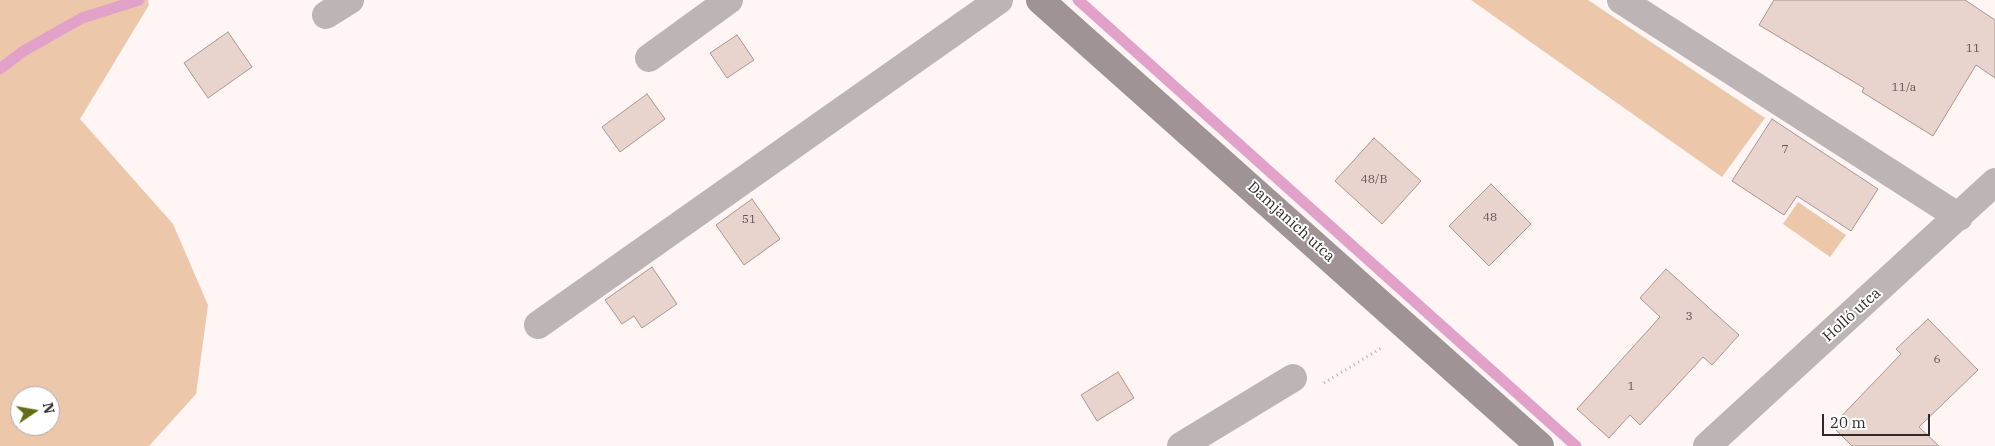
<!DOCTYPE html>
<meta charset="utf-8">
<style>
body{margin:0}
#map{position:relative;width:1995px;height:446px;overflow:hidden;background:#fef5f4;font-family:"IBM Plex Serif",serif}
canvas{display:block}
.north{position:absolute;left:10px;top:386px;width:50px;height:50px;box-sizing:border-box;background:#fff;border:1px solid #adaaaa;border-radius:50%;rotate:78deg;font-size:14px;font-weight:700;line-height:20px;text-align:center;color:#322a2a}
.north::after{content:'';display:block;margin:auto;width:18px;height:22px;background:#626d16;clip-path:polygon(50% 0,100% 100%,50% 72%,0 100%)}
.scale{position:absolute;left:1822px;top:414px;width:108px;height:22px;box-sizing:border-box;border:2px solid #322a2a;border-top:0;padding-left:6px;font-size:15px;line-height:18px;white-space:nowrap;color:#322a2a;-webkit-text-stroke:4px #fff;paint-order:stroke}
</style>
<div id="map">
<canvas width="1995" height="446"></canvas>
<div class="north">N</div>
<div class="scale">20 m</div>
</div>
<script>
const c = document.querySelector('canvas').getContext('2d');
c.lineJoin = 'round';
function fillPath(path, color) {
  c.fillStyle = color;
  c.fill(path, 'evenodd');
}
function poly(rows) {
  const path = new Path2D();
  for (const r of rows) {
    path.moveTo(r[0], r[1]);
    for (let i = 2; i < r.length; i += 2) path.lineTo(r[i], r[i + 1]);
  }
  return path;
}
function strokePath(path, color, width, dash) {
  c.strokeStyle = color;
  c.lineWidth = width;
  c.lineCap = dash ? 'butt' : 'round';
  c.setLineDash(dash || []);
  c.stroke(path);
}
function label(font, color, halo, rows, align = 'center') {
  c.font = font + ' "IBM Plex Serif",serif';
  c.lineWidth = 4;
  c.setLineDash([]);
  c.textBaseline = 'middle';
  c.strokeStyle = halo;
  c.fillStyle = color;
  for (const [text, x, y, turn = 0] of rows) {
    c.save();
    c.translate(x, y);
    c.rotate((+turn || 0) * Math.PI / 180);
    c.textAlign = isNaN(turn) ? turn : align;
    if (halo) c.strokeText(text, 0, 0);
    c.fillText(text, 0, 0);
    c.restore();
  }
}
const green = poly([
 [0,0,148,0,149,5,80,119,173,224,208,305,196,394,149,446,0,446],
 [20,396,50,396,50,426,20,426],
 [1471,0,1588,0,1765,118,1722,177],
 [1798,202,1846,235,1830,257,1783,224]
]);
const stream = poly([
 [1078,0,1576,446],
 [0,69,22,52,82,18,139,0]
]);
const building = poly([
 [1774,0,1965,0,1995,20,1995,78,1976,65,1933,136,1862,92,1864,88,1759,25,1774,0],
 [228,32,252,67,208,98,184,63,228,32],
 [737,35,754,60,727,78,710,53,737,35],
 [647,94,665,119,620,152,602,127,647,94],
 [1772,119,1878,189,1851,231,1797,196,1784,215,1732,181,1772,119],
 [1374,138,1421,181,1382,224,1335,181,1374,138],
 [1491,184,1531,224,1489,266,1449,226,1491,184],
 [752,199,780,239,744,265,716,225,752,199],
 [652,267,677,304,642,328,634,316,622,324,605,300,652,267],
 [1666,269,1739,335,1712,365,1703,357,1640,425,1630,415,1609,438,1577,409,1660,317,1640,298,1666,269],
 [1928,319,1978,370,1919,427,1939,446,1852,446,1832,426,1901,354,1896,349,1928,319],
 [1118,372,1134,398,1097,421,1081,395,1118,372]
]);
const path = poly([
 [1324,383,1383,347]
]);
const minor = poly([
 [1621,0,1959,217],
 [326,15,350,0],
 [649,58,729,0],
 [538,325,999,0],
 [1181,446,1293,378],
 [1707,446,1995,182]
]);
const secondary = poly([
 [1040,0,1540,446]
]);
const numberNames = [
 ["11",1973,49],
 ["11/a",1904,88],
 ["7",1785,150],
 ["48/B",1374,180],
 ["48",1490,218],
 ["51",749,220],
 ["3",1689,317],
 ["6",1937,360],
 ["1",1631,387]
];
const streetNames = [
 ["Damjanich utca",1291,222,42],
 ["Holló utca",1852,315,-42]
];
fillPath(green, '#ecc7aa');
strokePath(stream, '#e2a1c9', 11);
fillPath(building, '#e8d4cd');
strokePath(building, '#a99690', 1);
strokePath(path, '#b7aead', 3, [1, 4]);
strokePath(minor, '#bdb4b6', 28);
strokePath(secondary, '#a09396', 28);
label('12px', '#605453', null, numberNames);
label('15px', '#322a2a', '#fff', streetNames);
</script>
